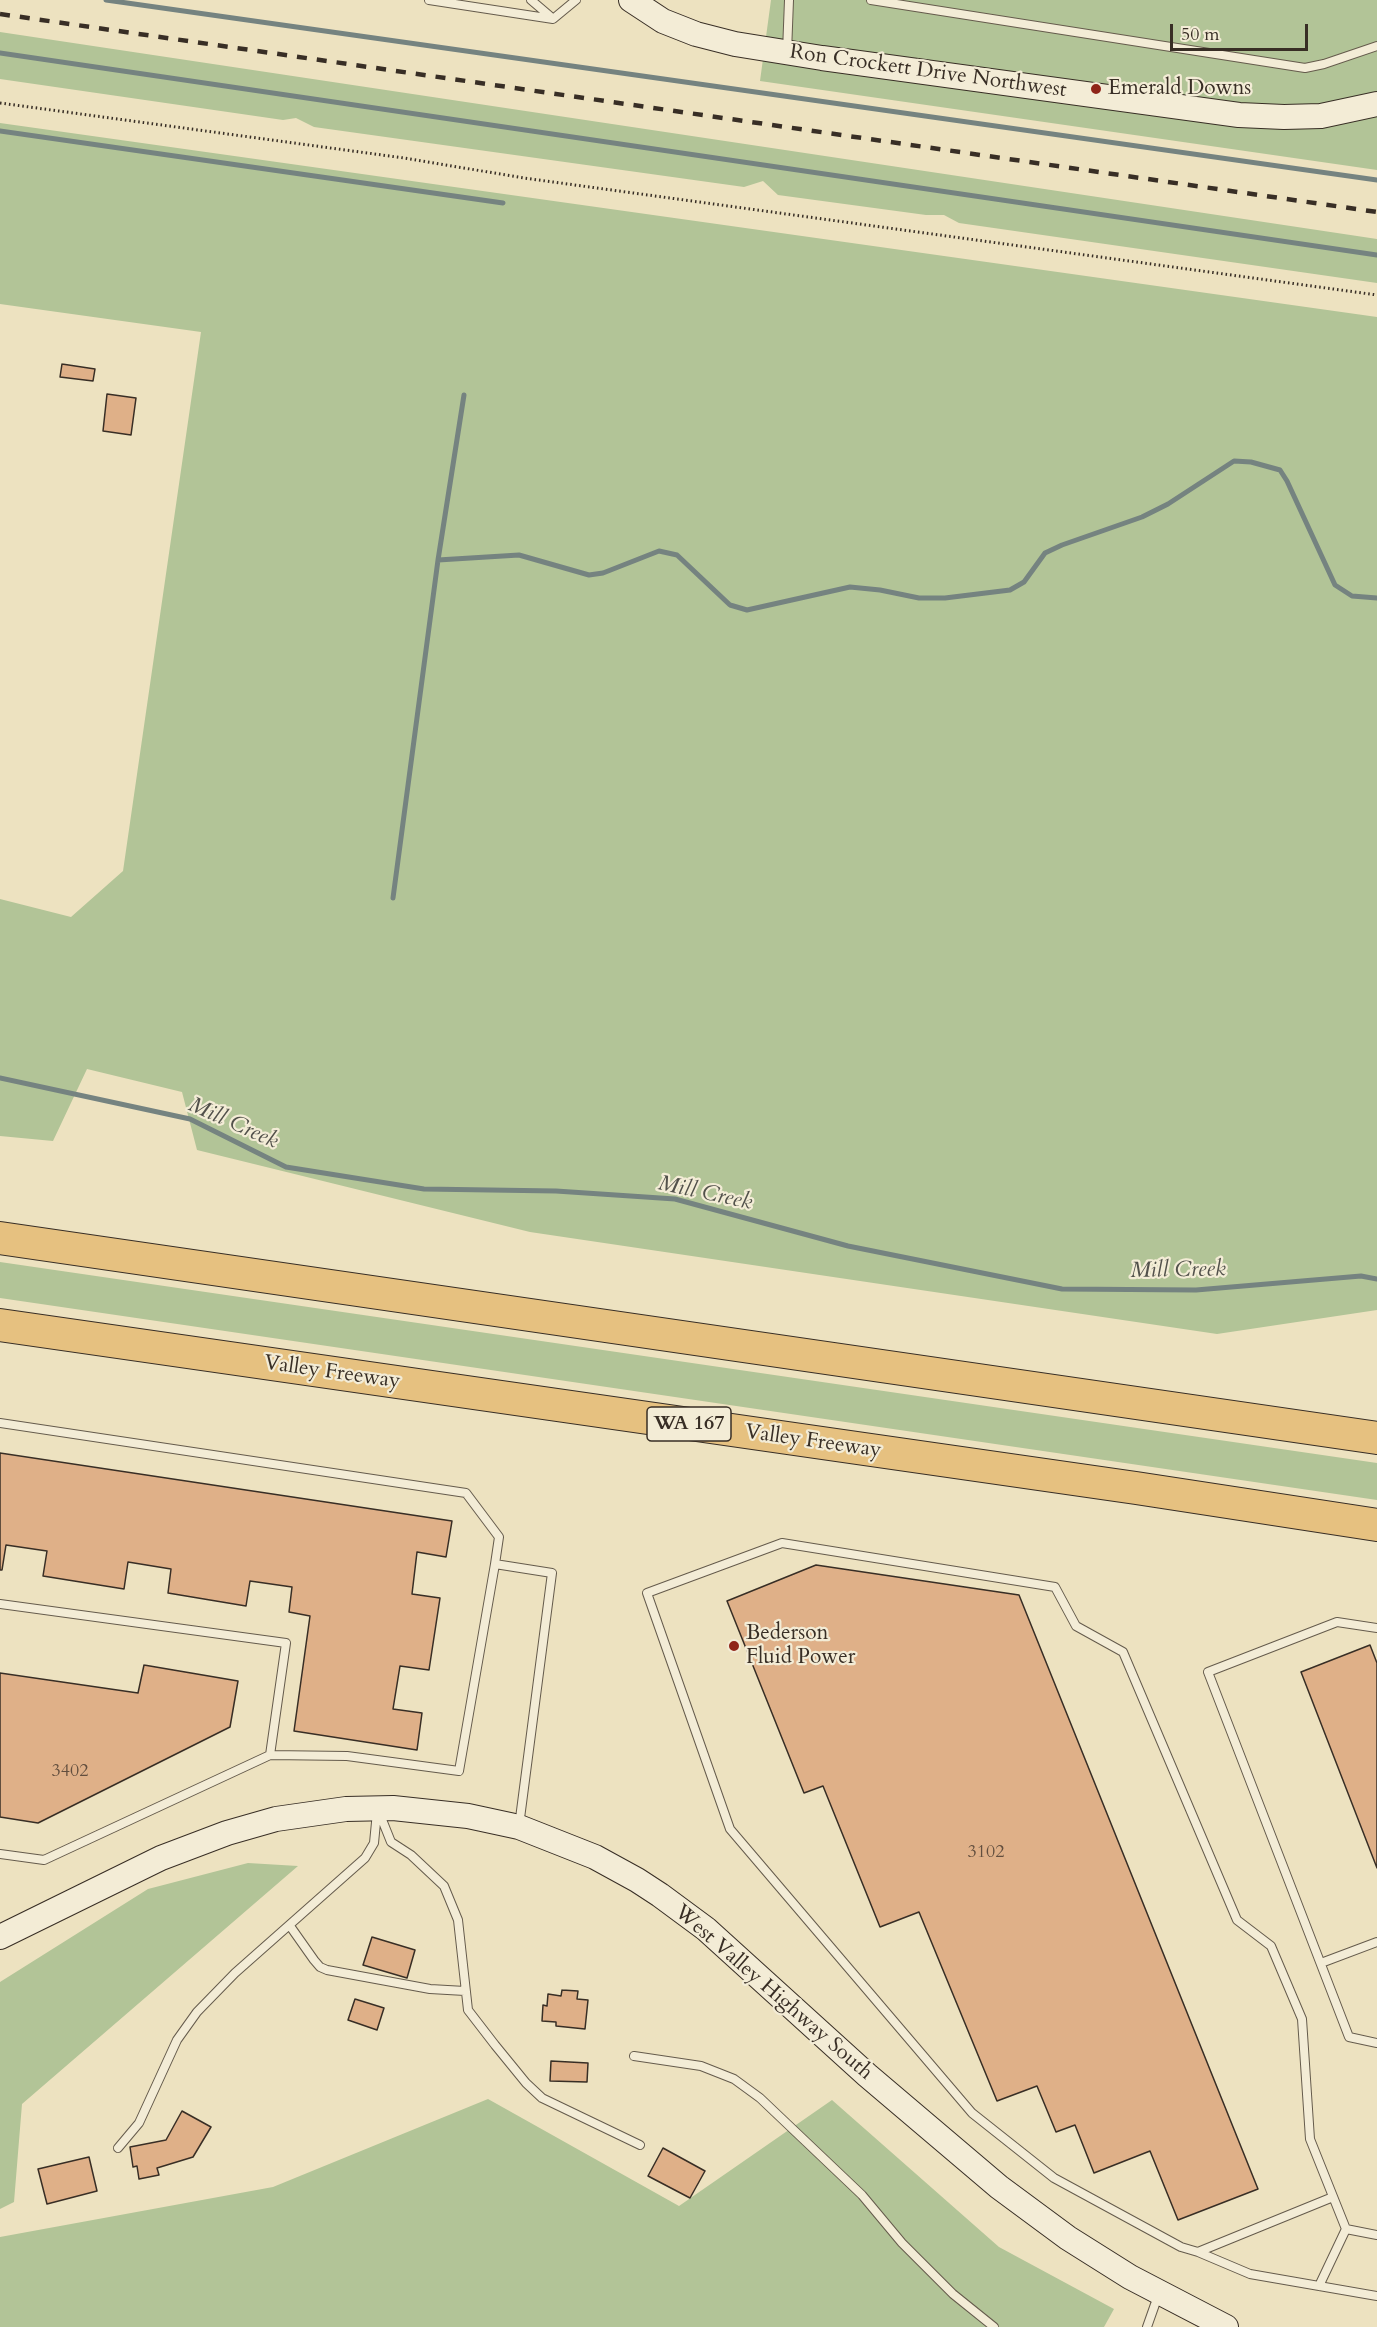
<!DOCTYPE html>
<style>
body{margin:0}
#map{position:relative;width:1377px;height:2327px;overflow:hidden;background:#ede2c0;font-family:Cardo,serif}
canvas{display:block}
.scale{position:absolute;left:1170px;top:24px;width:138px;height:27px;box-sizing:border-box;border:3px solid #382e25;border-top:0;padding-left:8px;font-size:18px;line-height:21px;white-space:nowrap;color:#382e25;-webkit-text-stroke:4px #f3ecd6;paint-order:stroke}
</style>
<div id="map">
<canvas width="1377" height="2327"></canvas>
<div class="scale">50 m</div>
</div>
<script>
const c = document.querySelector('canvas').getContext('2d');
c.lineJoin = 'round';
function fillPath(path, color) {
  c.fillStyle = color;
  c.fill(path, 'evenodd');
}
function poly(rows) {
  const path = new Path2D();
  for (const r of rows) {
    path.moveTo(r[0], r[1]);
    for (let i = 2; i < r.length; i += 2) path.lineTo(r[i], r[i + 1]);
  }
  return path;
}
function strokePath(path, color, width, dash) {
  c.strokeStyle = color;
  c.lineWidth = width;
  c.lineCap = dash ? 'butt' : 'round';
  c.setLineDash(dash || []);
  c.stroke(path);
}
function label(font, color, halo, rows, align = 'center') {
  c.font = font + ' Cardo,serif';
  c.lineWidth = 4.5;
  c.setLineDash([]);
  c.textBaseline = 'middle';
  c.strokeStyle = halo;
  c.fillStyle = color;
  for (const [text, x, y, turn = 0] of rows) {
    c.save();
    c.translate(x, y);
    c.rotate((+turn || 0) * Math.PI / 180);
    c.textAlign = isNaN(turn) ? turn : align;
    if (halo) c.strokeText(text, 0, 0);
    c.fillText(text, 0, 0);
    c.restore();
  }
}
const green = poly([
 [771,0,1377,0,1377,170,760,81],
 [0,32,1377,239,1377,283,959,223,944,215,926,215,778,195,763,181,744,187,314,127,296,118,283,120,0,79],
 [0,123,1377,317,1377,1310,1217,1334,530,1232,197,1150,182,1092,87,1069,53,1141,0,1136,0,899,71,917,123,871,201,332,0,304],
 [0,1262,1377,1463,1377,1500,0,1298],
 [248,1863,298,1866,22,2104,14,2202,0,2209,0,1982,148,1889],
 [488,2099,679,2206,832,2100,999,2247,1114,2309,1104,2327,0,2327,0,2237,273,2187]
]);
const stream = poly([
 [106,0,1377,180],
 [0,53,1377,255],
 [0,131,503,203],
 [438,560,519,555,589,575,603,573,659,551,677,555,730,605,747,610,850,587,880,590,919,598,945,598,1010,590,1024,582,1045,553,1062,545,1142,517,1168,504,1234,461,1251,462,1280,470,1287,481,1335,585,1352,596,1377,598],
 [393,898,438,560,464,395],
 [0,1078,190,1119,286,1167,424,1189,556,1191,675,1199,848,1246,1062,1289,1196,1290,1361,1276,1377,1279]
]);
const building = poly([
 [62,364,95,369,93,381,60,377,62,364],
 [107,394,136,398,131,435,103,431,107,394],
 [0,1453,452,1521,446,1557,417,1552,412,1594,440,1598,429,1670,400,1666,393,1709,422,1713,417,1750,294,1731,310,1616,289,1612,292,1587,250,1581,246,1606,168,1593,171,1569,128,1562,124,1589,43,1576,47,1551,6,1545,2,1570,0,1570,0,1453],
 [816,1565,1019,1595,1258,2189,1178,2220,1150,2151,1094,2173,1075,2125,1056,2132,1037,2086,997,2101,919,1912,880,1927,823,1786,804,1793,727,1601,816,1565],
 [1370,1645,1377,1663,1377,1868,1301,1672,1370,1645],
 [144,1665,238,1681,230,1727,38,1823,0,1817,0,1673,138,1693,144,1665],
 [372,1937,415,1950,407,1978,363,1965,372,1937],
 [562,1990,578,1991,577,1999,588,2000,585,2029,556,2026,556,2022,542,2021,543,2005,547,2006,548,1994,561,1996,562,1990],
 [355,1999,384,2008,377,2030,348,2020,355,1999],
 [551,2061,588,2063,587,2082,550,2081,551,2061],
 [182,2111,211,2127,193,2157,157,2168,159,2175,139,2179,137,2166,133,2167,130,2147,166,2140,182,2111],
 [663,2148,705,2171,690,2198,648,2176,663,2148],
 [89,2157,97,2191,47,2204,38,2169,89,2157]
]);
const path = poly([
 [0,103,404,158,524,178,1377,295]
]);
const lane = poly([
 [429,0,553,19,576,0],
 [531,0,551,17],
 [871,0,1305,68,1324,64,1377,46],
 [787,52,789,0],
 [0,1423,466,1493,499,1537,495,1564,552,1573,519,1826],
 [0,1604,286,1643,270,1755],
 [1377,1628,1337,1622,1208,1672,1349,2037,1377,2043],
 [379,1812,391,1842,411,1855,444,1886,458,1920,468,2010,495,2045,526,2083,542,2098,640,2145],
 [0,1854,44,1860,270,1755,347,1756,459,1771,495,1564],
 [290,1926,314,1960,320,1967,327,1970,430,1989,465,1991],
 [1321,1963,1377,1942],
 [634,2056,701,2066,734,2079,760,2098,862,2195,902,2243,953,2294,994,2327],
 [118,2148,139,2123,177,2040,197,2012,235,1973,365,1858,374,1843,377,1812],
 [1333,2197,1198,2252,1250,2274,1377,2296],
 [1198,2252,1181,2247,1054,2178,972,2113,730,1829,647,1593,782,1543,1055,1587,1076,1626,1123,1652,1237,1920,1271,1946,1302,2019,1310,2139,1346,2229,1377,2235],
 [1319,2286,1346,2229],
 [1147,2327,1159,2293]
]);
const secondary = poly([
 [631,0,663,21,696,34,735,44,822,58,1239,115,1284,117,1321,116,1377,104],
 [0,1937,161,1858,227,1833,276,1819,346,1809,393,1808,468,1816,519,1827,595,1857,637,1880,660,1895,706,1929,867,2075,999,2187,1068,2238,1130,2277,1226,2327]
]);
const highway = poly([
 [0,1238,1377,1438],
 [0,1325,1136,1488,1377,1525]
]);
const rail = poly([
 [0,14,1377,212]
]);
const markers = [
 [1096,89,6,"#8f2418"],
 [734,1646,6,"#8f2418"]
];
const numberNames = [
 ["3402",70,1772],
 ["3102",986,1853]
];
const shields = [
 [689,1424,84]
];
const shieldNames = [
 ["WA 167",689,1424]
];
const streetNames = [
 ["Ron Crockett Drive Northwest",928,72,8],
 ["Valley Freeway",332,1373,8],
 ["Valley Freeway",813,1442,8],
 ["West Valley Highway South",773,1993,41]
];
const poiNames = [
 ["Emerald Downs",1108,89],
 ["Bederson",746,1634],
 ["Fluid Power",746,1658]
];
const waterNames = [
 ["Mill Creek",233,1124,24],
 ["Mill Creek",705,1194,12],
 ["Mill Creek",1178,1271,-1]
];
fillPath(green, '#b2c497');
strokePath(stream, '#758380', 5);
fillPath(building, '#dfb088');
strokePath(building, '#382e25', 1.5);
strokePath(lane, '#655b4c', 10);
strokePath(secondary, '#382e25', 26);
strokePath(highway, '#382e25', 34);
strokePath(path, '#382e25', 3, [1.5, 3]);
strokePath(lane, '#f3ecd6', 8);
strokePath(secondary, '#f3ecd6', 24);
strokePath(highway, '#e6c180', 32);
strokePath(rail, '#382e25', 4.5, [10, 10]);
for (const [x, y, r, color] of markers) {
  const dot = new Path2D();
  dot.arc(x, y, r, 0, 2 * Math.PI);
  c.fillStyle = color;
  c.fill(dot);
  strokePath(dot, '#f3ecd6', 2);
}
label('18px', '#624e3e', null, numberNames);
for (const [x, y, w] of shields) {
  const box = new Path2D();
  box.roundRect(x - w / 2, y - 17, w, 34, 4.5);
  c.fillStyle = '#f3ecd6';
  c.fill(box);
  strokePath(box, '#382e25', 1.5);
}
label('bold 20px', '#382e25', null, shieldNames);
label('21px', '#382e25', '#f3ecd6', streetNames);
label('21px', '#382e25', '#f3ecd6', poiNames, 'left');
label('italic 22px', '#52514b', '#f3ecd6', waterNames);
</script>
